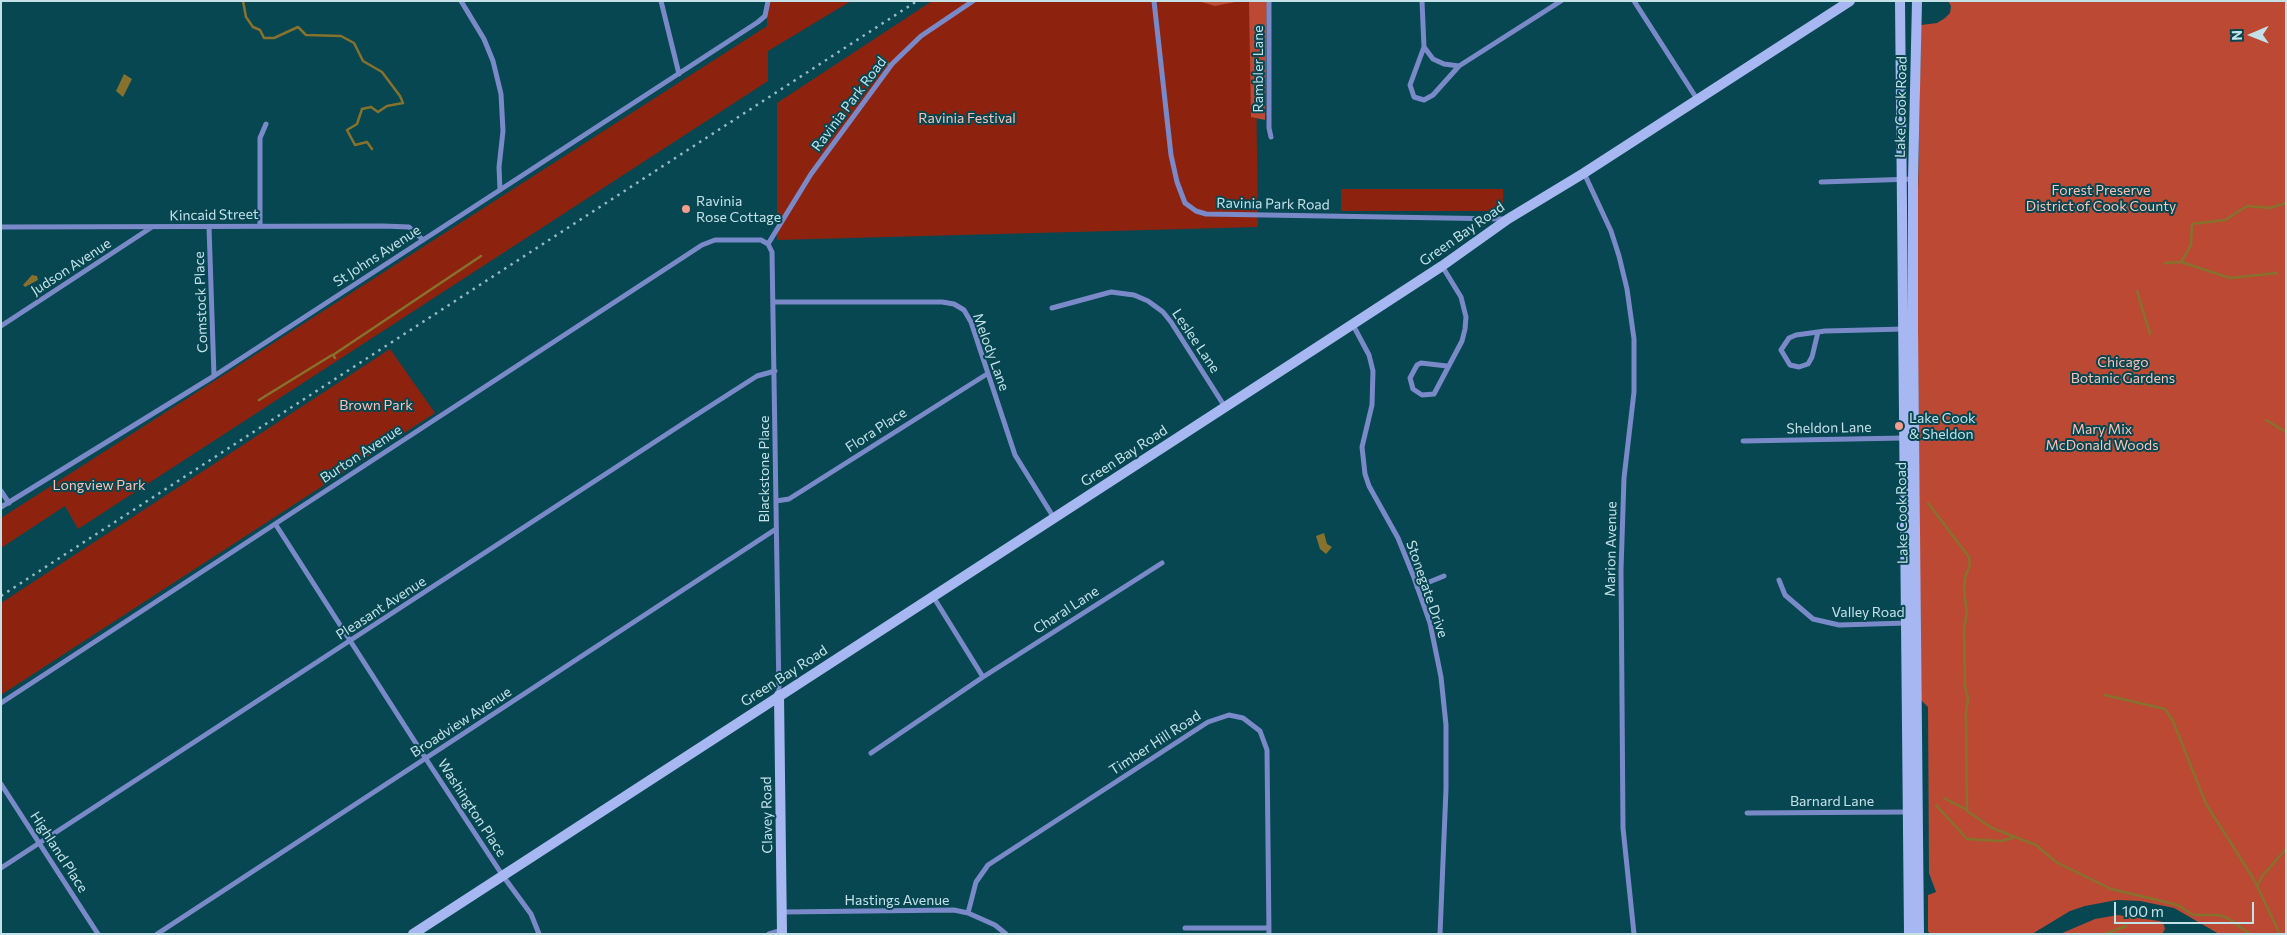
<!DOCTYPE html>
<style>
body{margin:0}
#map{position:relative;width:2287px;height:935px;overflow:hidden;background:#064752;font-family:Commissioner,sans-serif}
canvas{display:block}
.frame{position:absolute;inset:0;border:2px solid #c5e1e8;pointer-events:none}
.north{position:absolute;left:2227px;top:10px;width:50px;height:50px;-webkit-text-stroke:4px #064752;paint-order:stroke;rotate:269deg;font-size:14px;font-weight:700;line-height:20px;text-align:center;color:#c5e1e8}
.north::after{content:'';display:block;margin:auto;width:18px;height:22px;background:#c5e1e8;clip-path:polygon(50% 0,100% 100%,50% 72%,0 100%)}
.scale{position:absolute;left:2114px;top:902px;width:140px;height:22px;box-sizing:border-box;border:2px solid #c5e1e8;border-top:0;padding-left:6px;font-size:15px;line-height:18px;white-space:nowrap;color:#c5e1e8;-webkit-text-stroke:4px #064752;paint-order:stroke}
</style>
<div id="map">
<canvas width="2287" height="935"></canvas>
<div class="frame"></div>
<div class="north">N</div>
<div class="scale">100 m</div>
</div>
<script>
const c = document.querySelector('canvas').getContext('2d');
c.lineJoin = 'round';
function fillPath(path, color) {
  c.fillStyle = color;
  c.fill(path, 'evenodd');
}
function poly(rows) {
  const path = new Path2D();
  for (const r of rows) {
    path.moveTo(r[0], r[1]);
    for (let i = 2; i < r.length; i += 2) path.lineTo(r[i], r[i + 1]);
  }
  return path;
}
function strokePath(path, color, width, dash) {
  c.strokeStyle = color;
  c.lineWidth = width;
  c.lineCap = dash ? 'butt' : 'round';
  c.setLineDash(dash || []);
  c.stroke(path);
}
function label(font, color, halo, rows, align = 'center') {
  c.font = font + ' Commissioner,sans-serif';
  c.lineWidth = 4;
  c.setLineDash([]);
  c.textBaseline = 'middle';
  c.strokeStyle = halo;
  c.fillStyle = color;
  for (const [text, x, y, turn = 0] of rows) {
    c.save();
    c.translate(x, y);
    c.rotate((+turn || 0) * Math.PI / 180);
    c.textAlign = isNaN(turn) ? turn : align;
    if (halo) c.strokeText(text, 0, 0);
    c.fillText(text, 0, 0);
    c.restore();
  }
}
const green = poly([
 [767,1,851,1,768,51,768,81,78,529,65,506,1,548,1,518,767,26],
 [932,1,1255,1,1258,227,777,240,777,103],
 [1341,189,1503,189,1503,211,1341,211],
 [390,349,435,413,1,695,1,603]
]);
const forest = poly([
 [1198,1,1235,1,1235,2,1215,6],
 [1249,1,1267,1,1265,120,1251,117],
 [1948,1,2286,1,2286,934,2219,934,2174,908,2140,901,2117,900,2085,906,2070,911,2032,934,1930,934,1928,931,1928,895,1936,892,1929,873,1928,707,1921,700,1917,247,1921,25,1937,23,1945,18,1950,13,1951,6],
 [2118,915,2159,921,2163,922,2165,929,2162,934,2060,934,2095,919]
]);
const water = poly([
 [124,74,132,79,123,97,116,91],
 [32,275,37,276,38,280,25,287,23,285],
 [1324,533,1327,544,1332,547,1326,554,1320,549,1316,536]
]);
const stream = poly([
 [243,1,246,17,253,27,260,30,264,38,274,38,298,27,306,35,341,36,354,43,363,61,382,72,400,96,403,103,387,106,378,112,371,107,362,109,357,124,347,130,355,145,367,142,372,149],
 [882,58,888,64],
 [2181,262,2230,278,2277,273],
 [2165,263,2181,262,2191,245,2192,224,2225,220,2247,206,2270,208,2286,203],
 [2137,291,2150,334],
 [335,358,333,355,481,256],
 [259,400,332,355],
 [2266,420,2286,432],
 [1928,503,1969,557,1970,564,1965,578,1964,591,1967,613,1964,628,1965,687,1968,697,1966,713,1967,811,1992,828,2036,845,2056,862,2111,889,2178,905,2193,915,2219,915,2229,919,2250,934],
 [2105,695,2165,709,2173,721,2206,804,2253,878,2280,934],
 [1944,798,1965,809],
 [1936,805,1967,839,2001,841,2013,838],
 [2257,886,2263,875,2286,849],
 [2105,934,2126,926]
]);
const street = poly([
 [461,1,484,39,493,61,501,94,503,131,499,167,500,190],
 [661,1,679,74],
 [1154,1,1171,155,1177,182,1185,203,1196,211,1206,214,1505,219],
 [1269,1,1269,128,1271,137],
 [1422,1,1424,47,1433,59,1444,64,1459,66,1561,1],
 [1634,1,1697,99],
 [1424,47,1410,85,1414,97,1424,100,1433,95,1459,66],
 [1584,173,1611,231,1619,256,1627,289,1634,339,1634,392,1624,478,1621,570,1623,828,1634,934],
 [1821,182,1913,179],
 [260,225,260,138,266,124],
 [1,227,383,226,409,227,423,240],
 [209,227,214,376],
 [768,244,811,174,892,64,921,36,973,1],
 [1442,266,1461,297,1466,317,1465,329,1462,341,1434,394,1422,395,1413,389,1410,378,1417,365,1421,363,1447,366],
 [774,302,942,302,954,304,964,310,971,322,1015,455,1054,518],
 [1052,308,1111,292,1134,295,1148,301,1163,312,1171,322,1225,407],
 [1353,325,1369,355,1373,371,1372,405,1362,447,1365,474,1369,486,1398,538,1413,575,1430,623,1441,677,1446,725,1446,789,1440,934],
 [1,326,152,227],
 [1818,332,1812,357,1808,364,1799,367,1790,365,1781,350,1789,338,1796,335,1818,332,1825,331,1905,329],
 [1743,441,1904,438],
 [1,491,9,503],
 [776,501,789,499,987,374],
 [1,507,214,376,758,22,765,16,768,1],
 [276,525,426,759,503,876,531,914,539,934],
 [1779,580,1785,595,1813,619,1839,625,1907,623],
 [1417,587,1444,576],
 [934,598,983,677],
 [1,703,702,245,715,240,761,240,768,244,772,252,779,695],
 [871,753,983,677,1162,563],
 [1,784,98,934],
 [1747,813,1908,812],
 [1,868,693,417,757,376,775,371],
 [782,912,954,910,968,913,995,925,1006,934],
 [968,913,976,882,988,865,1208,722,1229,715,1243,718,1260,731,1267,750,1269,934],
 [1185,928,1268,928],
 [157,934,776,529],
 [769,934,782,930]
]);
const secondary = poly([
 [1900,1,1909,934],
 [1917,1,1913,179,1913,329,1919,934],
 [779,695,782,934],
 [413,934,1353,324,1442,266,1508,219,1584,173,1850,1]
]);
const rail = poly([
 [1,596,917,1]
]);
const markers = [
 [686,209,5,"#f49d8b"],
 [1899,426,5,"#f49d8b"]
];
const streetNames = [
 ["Rambler Lane",1258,69,-90],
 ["Ravinia Park Road",849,104,-53],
 ["Lake Cook Road",1901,107,-89],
 ["Ravinia Park Road",1273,204,1],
 ["Kincaid Street",214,215,-1],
 ["Green Bay Road",1462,234,-35],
 ["St Johns Avenue",377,256,-33],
 ["Judson Avenue",71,267,-33],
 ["Comstock Place",201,302,-92],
 ["Leslee Lane",1196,341,56],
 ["Melody Lane",991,352,70],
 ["Sheldon Lane",1829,428,-1],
 ["Flora Place",876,430,-33],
 ["Burton Avenue",361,454,-33],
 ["Green Bay Road",1124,456,-33],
 ["Blackstone Place",764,469,-90],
 ["Lake Cook Road",1902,513,-91],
 ["Marion Avenue",1611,549,-89],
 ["Stonegate Drive",1427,589,71],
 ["Pleasant Avenue",381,608,-33],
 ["Charal Lane",1066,610,-33],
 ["Valley Road",1868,612],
 ["Green Bay Road",784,676,-33],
 ["Broadview Avenue",461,722,-33],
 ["Timber Hill Road",1155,743,-33],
 ["Barnard Lane",1832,801],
 ["Washington Place",472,808,57],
 ["Clavey Road",767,815,-91],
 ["Highland Place",59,852,57],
 ["Hastings Avenue",897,900]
];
const parkNames = [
 ["Ravinia Festival",967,118],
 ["Forest Preserve",2101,190],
 ["District of Cook County",2101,206],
 ["Chicago",2123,362],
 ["Botanic Gardens",2123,378],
 ["Brown Park",376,405],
 ["Mary Mix",2102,429],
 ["McDonald Woods",2102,445],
 ["Longview Park",99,485]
];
const poiNames = [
 ["Ravinia",696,201],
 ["Rose Cottage",696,217],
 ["Lake Cook",1909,418],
 ["& Sheldon",1909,434]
];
fillPath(green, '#8d230f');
fillPath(forest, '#bb4934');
fillPath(water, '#87722d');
strokePath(stream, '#87722d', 2.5);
strokePath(street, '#7a8ac8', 5);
strokePath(secondary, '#a7b7f2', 10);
strokePath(rail, '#95bac2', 2.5, [2.5, 5]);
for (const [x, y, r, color] of markers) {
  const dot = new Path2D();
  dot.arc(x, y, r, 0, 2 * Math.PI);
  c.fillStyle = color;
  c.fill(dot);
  strokePath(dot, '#064752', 2);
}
label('14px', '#c5e1e8', '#064752', streetNames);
label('14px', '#fec1b4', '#064752', parkNames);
label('14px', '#c5e1e8', '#064752', poiNames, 'left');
</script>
